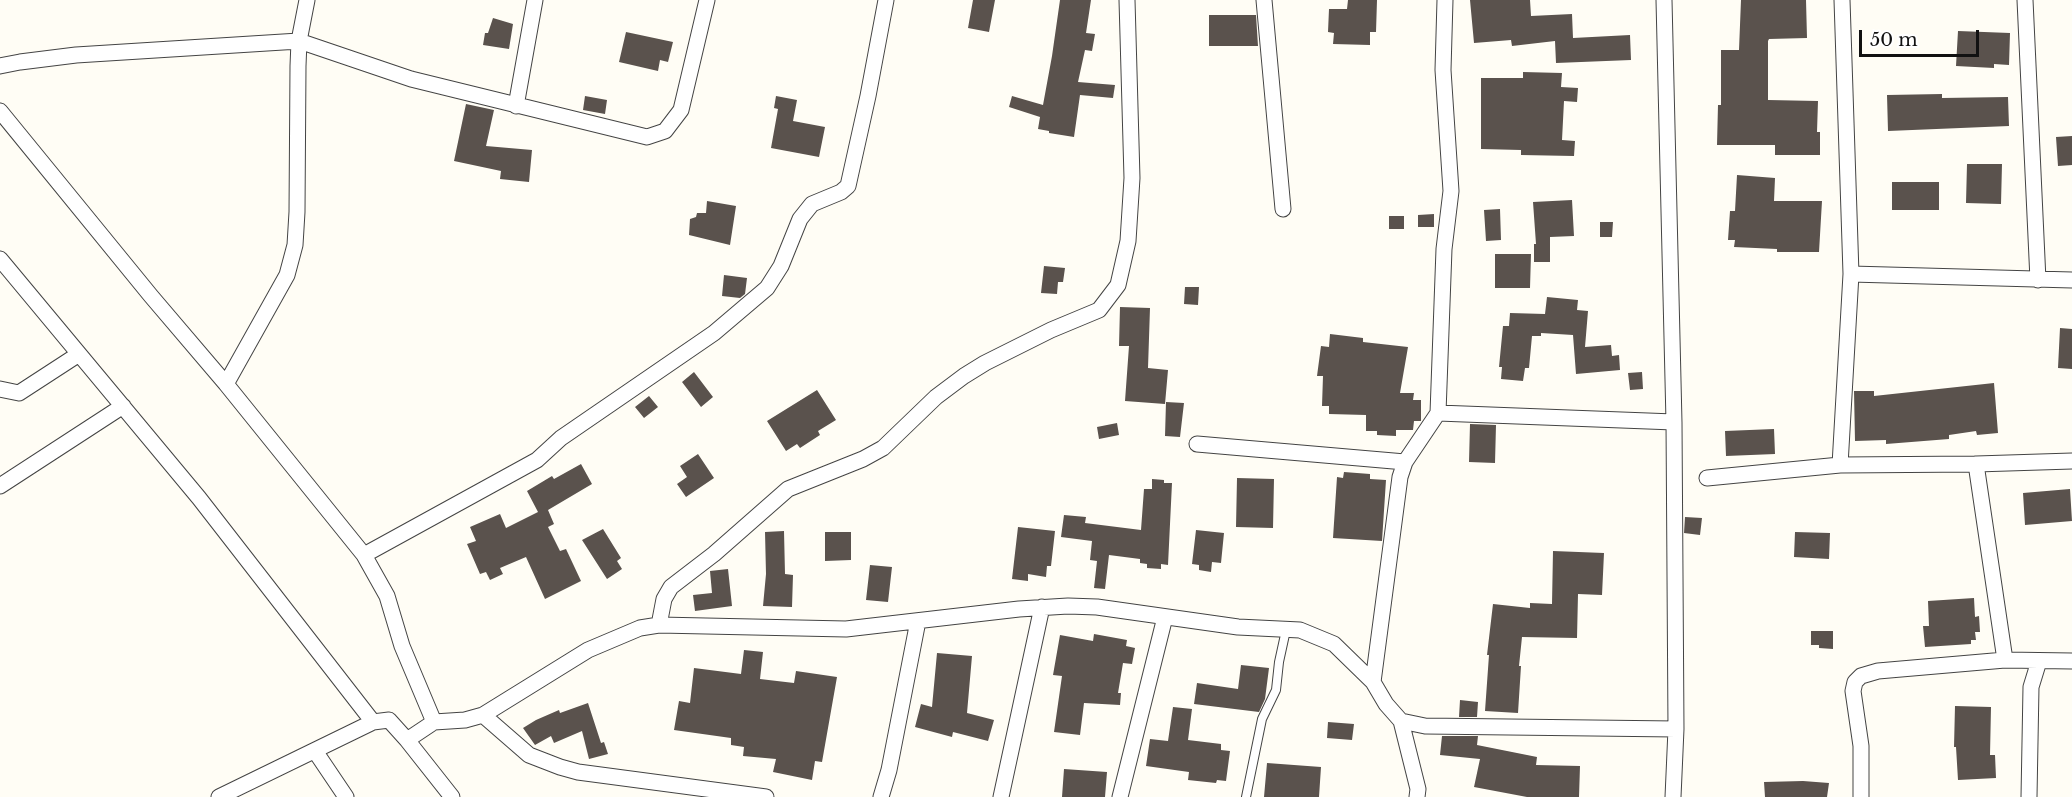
<!DOCTYPE html>
<style>
body{margin:0}
#map{position:relative;width:2072px;height:797px;overflow:hidden;background:#fffdf5;font-family:"Libre Baskerville",serif}
canvas{display:block}
.scale{position:absolute;left:1859px;top:30px;width:120px;height:27px;box-sizing:border-box;border:3px solid #111;border-top:0;padding-left:8px;font-size:18px;line-height:21px;white-space:nowrap;color:#111;-webkit-text-stroke:4px #fff;paint-order:stroke}
</style>
<div id="map">
<canvas width="2072" height="797"></canvas>
<div class="scale">50 m</div>
</div>
<script>
const c = document.querySelector('canvas').getContext('2d');
c.lineJoin = 'round';
function fillPath(path, color) {
  c.fillStyle = color;
  c.fill(path, 'evenodd');
}
function poly(rows) {
  const path = new Path2D();
  for (const r of rows) {
    path.moveTo(r[0], r[1]);
    for (let i = 2; i < r.length; i += 2) path.lineTo(r[i], r[i + 1]);
  }
  return path;
}
function strokePath(path, color, width, dash) {
  c.strokeStyle = color;
  c.lineWidth = width;
  c.lineCap = dash ? 'butt' : 'round';
  c.setLineDash(dash || []);
  c.stroke(path);
}
const building = poly([
 [973,0,995,0,989,32,968,28],
 [1060,0,1091,0,1086,33,1095,34,1092,51,1085,50,1078,82,1115,85,1113,98,1080,95,1074,137,1049,133,1049,131,1038,129,1040,117,1009,107,1012,96,1043,105,1052,56],
 [1348,0,1377,0,1376,32,1370,32,1370,45,1333,44,1334,33,1328,32,1329,9,1347,9],
 [1470,0,1530,0,1531,16,1572,14,1573,38,1630,35,1631,60,1556,63,1555,41,1512,46,1511,40,1474,43],
 [1741,0,1806,0,1807,38,1769,39,1768,41,1768,100,1818,101,1817,132,1820,132,1820,155,1775,155,1775,145,1717,145,1718,105,1721,105,1721,50,1739,50],
 [1209,15,1256,15,1258,46,1209,46],
 [493,18,513,24,509,49,483,45,485,33,488,33],
 [1958,31,2010,33,2009,65,1994,64,1994,68,1956,66],
 [626,32,673,42,668,62,660,60,658,71,619,62],
 [1523,72,1562,73,1561,87,1578,88,1577,102,1564,101,1562,140,1575,141,1574,156,1521,155,1521,150,1481,149,1481,78,1523,78],
 [1942,94,1942,98,2008,97,2009,126,1888,131,1887,95],
 [585,96,607,100,605,114,583,110],
 [776,96,797,100,793,121,825,127,819,157,771,148,778,109,774,108],
 [466,104,494,110,486,146,532,150,529,182,500,179,501,171,454,161],
 [2072,136,2072,165,2058,166,2056,137],
 [1967,164,2002,164,2001,204,1966,203],
 [1737,175,1775,178,1774,201,1822,201,1819,252,1777,252,1777,249,1734,247,1735,240,1728,240,1730,211,1735,211],
 [1892,182,1939,182,1939,210,1892,210],
 [1572,200,1574,236,1550,237,1550,262,1534,262,1534,244,1536,244,1533,202],
 [707,201,736,206,730,245,689,235,690,219,696,217,697,213,706,213],
 [1500,209,1501,240,1486,241,1484,210],
 [1434,214,1434,227,1418,227,1418,215],
 [1389,216,1404,216,1404,229,1389,229],
 [1600,222,1613,222,1612,237,1600,237],
 [1495,254,1531,254,1530,288,1495,288],
 [1044,266,1065,268,1063,282,1058,282,1057,294,1041,293],
 [724,275,747,278,745,294,740,298,722,296],
 [1185,287,1199,287,1198,305,1184,304],
 [1547,297,1578,300,1577,310,1588,311,1585,347,1611,345,1612,356,1619,355,1620,370,1576,374,1573,335,1541,333,1541,336,1532,336,1529,368,1525,368,1523,381,1501,379,1502,367,1499,367,1503,326,1509,326,1510,313,1545,314],
 [1120,307,1150,308,1148,368,1168,370,1165,404,1125,401,1129,346,1119,346],
 [2060,328,2072,329,2072,369,2058,368],
 [1330,334,1363,338,1363,342,1408,347,1400,393,1414,393,1413,400,1421,400,1421,421,1414,421,1413,430,1396,430,1396,436,1377,435,1377,431,1366,431,1366,415,1329,414,1329,406,1322,406,1323,376,1317,376,1321,346,1329,347],
 [694,372,713,397,701,407,682,382],
 [1642,372,1643,389,1630,390,1628,373],
 [1994,383,1998,433,1977,435,1976,431,1949,435,1949,439,1886,444,1886,440,1855,441,1854,391,1874,391,1874,396],
 [817,390,836,420,818,431,820,435,800,448,797,444,786,451,767,421],
 [649,396,658,407,644,418,635,407],
 [1166,402,1184,403,1180,437,1165,436],
 [1117,423,1119,435,1099,439,1097,427],
 [1470,424,1496,425,1495,463,1469,462],
 [1774,429,1775,454,1726,456,1725,431],
 [698,454,714,478,686,497,677,484,687,477,680,466],
 [581,464,592,484,548,510,554,524,548,527,560,551,566,549,581,581,545,599,526,557,500,568,503,574,490,580,486,572,480,574,467,544,476,541,470,527,500,514,506,528,538,512,527,491,552,476,554,479],
 [1344,472,1370,474,1370,479,1386,480,1382,541,1333,538,1337,477,1343,478],
 [1237,478,1274,479,1273,528,1236,527],
 [1152,479,1164,480,1164,483,1172,483,1168,565,1161,564,1161,569,1147,568,1147,564,1140,563,1140,559,1109,555,1105,589,1094,588,1097,561,1090,560,1092,541,1061,537,1064,515,1086,517,1085,523,1141,530,1144,489,1152,489],
 [2070,489,2072,521,2025,525,2023,493],
 [1685,517,1702,518,1700,535,1684,533],
 [1018,527,1055,531,1051,566,1047,566,1046,577,1028,574,1028,581,1012,579],
 [603,529,621,558,617,561,622,569,607,579,582,540],
 [1196,530,1224,533,1221,563,1212,562,1211,572,1199,570,1199,565,1192,564],
 [784,531,785,574,793,575,792,607,763,606,766,574,765,532],
 [825,532,851,532,851,560,825,561],
 [1795,532,1830,533,1829,559,1794,557],
 [1553,551,1604,553,1602,595,1578,594,1577,638,1522,637,1519,666,1521,666,1518,713,1485,711,1489,655,1487,655,1493,604,1530,608,1530,603,1552,604],
 [870,565,892,567,888,602,866,600],
 [728,569,732,606,695,611,693,595,712,593,710,571],
 [1974,598,1975,617,1979,616,1980,632,1975,632,1976,640,1971,640,1971,644,1925,647,1923,626,1929,626,1928,601],
 [1811,631,1833,631,1833,649,1819,648,1819,645,1811,645],
 [1094,634,1127,640,1126,646,1135,648,1132,664,1123,663,1118,693,1121,693,1120,705,1084,703,1080,735,1054,732,1062,676,1053,675,1060,635,1093,641],
 [744,650,763,652,760,679,794,683,796,671,837,677,822,762,815,761,812,780,773,772,776,759,743,756,744,747,731,745,731,738,674,730,679,701,690,703,694,668,741,674],
 [937,653,972,656,967,713,994,720,988,741,953,732,952,737,915,727,921,704,932,707],
 [1241,665,1269,668,1265,699,1259,712,1194,704,1197,683,1238,689],
 [1460,700,1478,702,1477,717,1459,717],
 [588,703,601,743,604,742,608,754,589,759,582,731,554,743,551,736,535,745,523,728,536,720,559,710,560,713],
 [1955,706,1991,707,1990,755,1995,755,1996,778,1958,780,1956,747,1954,747],
 [1173,707,1192,709,1188,740,1221,744,1221,750,1230,751,1226,781,1217,780,1216,783,1188,780,1189,772,1146,766,1150,739,1168,741],
 [1328,722,1354,724,1352,740,1327,738],
 [1442,736,1478,736,1477,745,1537,757,1536,765,1580,766,1579,797,1527,797,1474,787,1480,759,1440,755],
 [1267,763,1321,767,1319,797,1264,797],
 [1064,769,1107,772,1105,797,1062,797],
 [1803,781,1829,783,1827,797,1765,797,1764,782]
]);
const service = poly([
 [1246,797,1262,719,1276,690,1279,662,1286,630]
]);
const minor = poly([
 [1264,0,1283,209],
 [1664,0,1674,422,1676,729,1673,797],
 [2025,0,2038,280],
 [0,66,20,62,76,55,299,41,411,79,647,137,665,131,681,110,707,0],
 [516,106,535,0],
 [0,111,151,296,226,384,364,555,387,596,402,646,434,722],
 [0,259,199,498,373,722],
 [1851,274,2072,280],
 [226,384,287,275,295,245,297,212,298,66,299,41,307,0],
 [0,389,19,393,79,354],
 [1438,413,1674,422],
 [1197,444,1405,462],
 [1976,464,2005,660],
 [1840,465,1851,274,1842,0],
 [1707,478,1840,465,1976,464,2072,461],
 [0,486,123,406],
 [364,555,537,460,561,438,714,333,767,288,781,266,800,219,812,204,841,192,848,186,868,96,886,0],
 [659,625,664,599,671,587,714,554,788,489,863,459,883,448,936,397,964,376,985,363,1051,330,1099,310,1118,285,1128,241,1132,178,1127,0],
 [1373,682,1400,477,1405,462,1438,413,1444,249,1451,191,1443,70,1445,0],
 [483,715,529,755,560,767,578,772,766,797],
 [1401,721,1418,789,1417,797],
 [407,740,452,797],
 [315,751,346,797],
 [219,797,373,722,389,720,407,740,434,722,465,720,483,715,588,650,640,628,659,625,846,629,1019,609,1068,606,1097,607,1238,627,1300,630,1334,644,1373,682,1386,704,1401,721,1425,726,1676,729],
 [881,797,889,770,918,621],
 [1001,797,1042,607],
 [1120,797,1165,617],
 [1861,797,1861,746,1853,691,1855,682,1861,676,1878,671,2005,660,2072,661],
 [2029,797,2031,687,2039,661]
]);
fillPath(building, '#5a524d');
strokePath(service, '#444', 10);
strokePath(minor, '#444', 17);
strokePath(service, '#fff', 8);
strokePath(minor, '#fff', 15);
</script>
